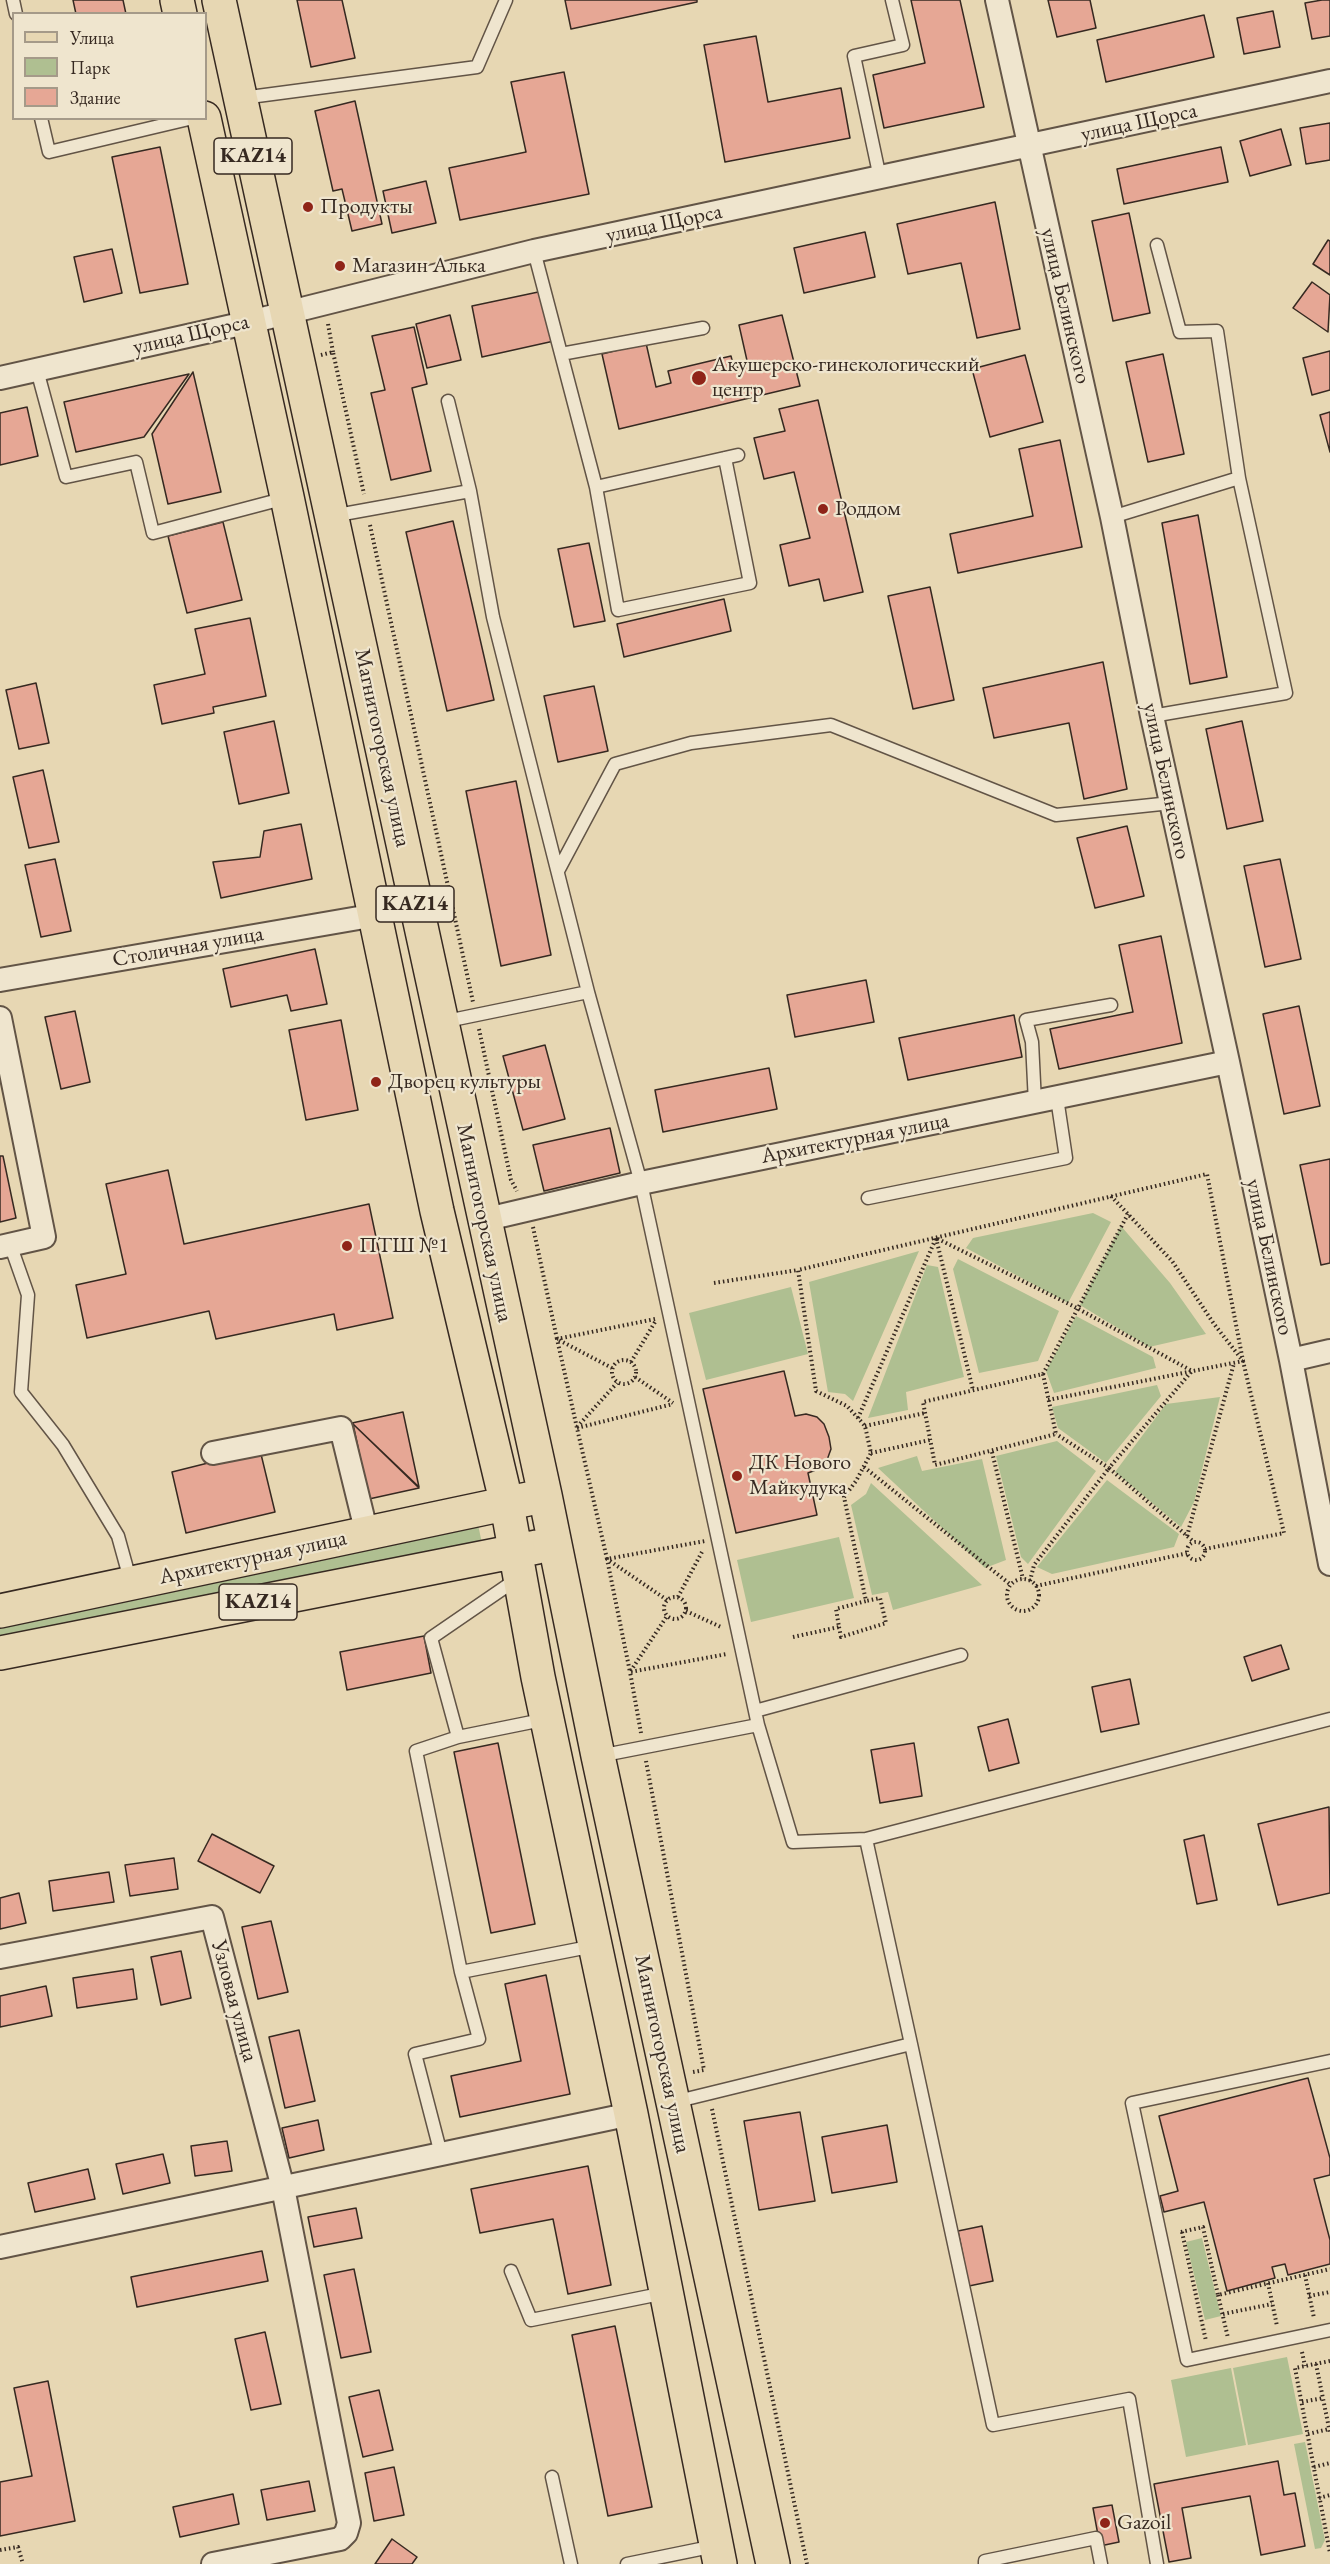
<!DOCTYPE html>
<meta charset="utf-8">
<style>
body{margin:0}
#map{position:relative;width:1330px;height:2564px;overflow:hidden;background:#e7d7b3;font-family:"EB Garamond",serif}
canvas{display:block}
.legend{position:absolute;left:12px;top:12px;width:195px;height:108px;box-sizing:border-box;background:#efe5ce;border:2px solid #a59a89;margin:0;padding:8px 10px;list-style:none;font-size:18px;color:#362921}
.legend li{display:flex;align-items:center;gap:12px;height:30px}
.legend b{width:30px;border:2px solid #a59a89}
</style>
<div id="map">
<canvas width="1330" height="2564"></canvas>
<ul class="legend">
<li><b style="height:8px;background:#e7d7b3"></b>Улица</li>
<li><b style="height:16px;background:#afbf91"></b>Парк</li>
<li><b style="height:16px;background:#e6a795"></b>Здание</li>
</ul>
</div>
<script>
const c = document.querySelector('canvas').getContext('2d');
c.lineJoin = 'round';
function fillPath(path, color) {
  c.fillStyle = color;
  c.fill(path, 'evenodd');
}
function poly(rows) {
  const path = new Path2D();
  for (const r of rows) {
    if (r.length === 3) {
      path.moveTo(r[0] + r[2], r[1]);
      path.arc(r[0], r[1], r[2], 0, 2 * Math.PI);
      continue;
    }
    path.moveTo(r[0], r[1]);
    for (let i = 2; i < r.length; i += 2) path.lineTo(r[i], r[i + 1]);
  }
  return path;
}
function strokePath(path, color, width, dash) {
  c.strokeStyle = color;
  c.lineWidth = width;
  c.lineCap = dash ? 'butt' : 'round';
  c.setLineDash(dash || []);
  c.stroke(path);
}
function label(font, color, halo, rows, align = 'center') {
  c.font = font + ' "EB Garamond",serif';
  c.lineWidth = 4.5;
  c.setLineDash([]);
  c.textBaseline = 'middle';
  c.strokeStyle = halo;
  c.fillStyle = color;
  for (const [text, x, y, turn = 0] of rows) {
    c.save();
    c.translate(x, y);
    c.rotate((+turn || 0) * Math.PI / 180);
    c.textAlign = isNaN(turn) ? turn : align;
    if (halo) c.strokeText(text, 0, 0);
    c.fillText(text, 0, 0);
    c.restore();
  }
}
const green = poly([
 [1093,1213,1111,1222,1068,1303,966,1248,973,1238],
 [1121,1226,1170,1283,1206,1334,1149,1347,1080,1305],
 [919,1251,853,1401,845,1394,828,1392,809,1282],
 [958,1259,1059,1311,1038,1361,979,1373,953,1269],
 [927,1265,938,1267,964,1377,906,1392,908,1410,868,1418],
 [791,1287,808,1354,706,1380,689,1313],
 [1076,1316,1153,1357,1156,1368,1054,1393,1046,1371],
 [1157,1385,1161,1396,1106,1463,1058,1428,1052,1407],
 [1220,1397,1194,1502,1181,1527,1115,1472,1166,1404],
 [1057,1441,1096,1471,1028,1564,1021,1557,996,1456],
 [917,1456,922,1471,982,1459,1006,1560,985,1568,878,1468],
 [1107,1480,1179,1534,1174,1547,1052,1574,1037,1567],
 [871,1483,982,1585,893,1610,888,1592,872,1595,851,1505,866,1494],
 [477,1520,483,1548,0,1648,0,1620],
 [839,1537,854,1598,751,1622,737,1560],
 [1202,2238,1221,2316,1205,2320,1186,2242],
 [1287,2357,1303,2434,1248,2445,1233,2368],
 [1231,2368,1246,2445,1186,2457,1171,2380],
 [1305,2442,1325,2540,1321,2548,1315,2549,1294,2444]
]);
const building = poly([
 [73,0,123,0,126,14,76,14,73,0],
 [297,0,342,0,355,58,311,67,297,0],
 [565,0,697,0,697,2,571,29,565,0],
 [911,0,960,0,984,107,884,128,873,75,925,63,911,0],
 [1048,0,1090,0,1096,28,1057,37,1048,0],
 [1322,0,1330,0,1330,36,1312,39,1305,3,1322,0],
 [1273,11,1280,47,1244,54,1237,18,1273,11],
 [1204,15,1214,57,1106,82,1097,40,1204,15],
 [756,36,768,102,841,88,850,138,725,162,704,45,756,36],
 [564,72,589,194,460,220,449,168,526,152,511,82,564,72],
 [355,101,382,224,352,231,342,189,333,191,315,111,355,101],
 [1330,123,1330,160,1306,164,1300,128,1330,123],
 [1281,129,1291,165,1250,176,1240,141,1281,129],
 [160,147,188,284,140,293,112,157,160,147],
 [1221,147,1228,182,1124,204,1117,169,1221,147],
 [426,181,436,223,392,233,383,191,426,181],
 [995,202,1020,329,977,338,961,263,908,274,897,224,995,202],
 [1129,213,1150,313,1113,321,1092,221,1129,213],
 [865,232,875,277,804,293,794,248,865,232],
 [1328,240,1330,241,1330,275,1313,264,1328,240],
 [112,249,122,293,84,302,74,257,112,249],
 [1312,282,1330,295,1328,332,1293,308,1312,282],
 [543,291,554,341,482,357,472,306,543,291],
 [450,315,461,360,427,368,416,324,450,315],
 [782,315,800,386,619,429,602,354,646,343,656,387,671,383,668,371,731,356,734,368,748,365,739,325,782,315],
 [414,327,427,384,412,388,431,471,391,480,371,393,385,390,372,336,414,327],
 [1330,351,1330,390,1312,395,1303,358,1330,351],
 [1163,354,1184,454,1148,462,1126,362,1163,354],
 [1025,355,1043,422,990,437,972,369,1025,355],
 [193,372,221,492,168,504,152,434,193,372],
 [189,374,144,437,76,452,64,402,189,374],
 [818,400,863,592,824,601,819,579,789,586,780,545,810,538,794,472,764,479,754,438,785,431,779,409,818,400],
 [27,407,38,456,0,465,0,413,27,407],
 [1330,412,1330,452,1320,415,1330,412],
 [1060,440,1082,547,958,573,950,534,1033,516,1019,449,1060,440],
 [1198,515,1227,677,1190,684,1162,523,1198,515],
 [453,521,494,700,447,711,406,532,453,521],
 [223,522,242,600,187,613,168,536,223,522],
 [589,543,605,621,574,627,558,549,589,543],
 [930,587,954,700,913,709,888,596,930,587],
 [724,599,731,631,624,657,617,624,724,599],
 [250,618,266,696,213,707,214,713,162,724,154,685,205,674,195,629,250,618],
 [1103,662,1127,789,1084,799,1069,723,994,738,983,688,1103,662],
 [36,683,49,743,19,749,6,690,36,683],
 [594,686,608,751,558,762,544,696,594,686],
 [274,721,289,793,239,804,224,732,274,721],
 [1242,721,1263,821,1227,829,1206,729,1242,721],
 [43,770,59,842,29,848,13,777,43,770],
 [516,781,551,955,501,966,466,791,516,781],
 [301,824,312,879,221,898,213,862,260,857,264,831,301,824],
 [1127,826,1144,896,1095,908,1077,838,1127,826],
 [55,859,71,931,41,937,25,865,55,859],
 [1280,859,1301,959,1265,967,1244,866,1280,859],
 [1161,936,1182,1043,1059,1069,1050,1029,1133,1012,1119,945,1161,936],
 [315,949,327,1004,291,1011,287,995,231,1007,223,969,315,949],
 [866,980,874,1022,795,1037,787,995,866,980],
 [1299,1006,1320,1106,1284,1114,1263,1014,1299,1006],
 [75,1011,90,1082,61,1089,45,1017,75,1011],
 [1014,1015,1022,1057,908,1080,899,1038,1014,1015],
 [341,1020,358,1110,306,1120,289,1030,341,1020],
 [545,1045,565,1119,523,1130,503,1056,545,1045],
 [769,1068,777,1109,663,1132,655,1090,769,1068],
 [610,1128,620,1173,544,1191,533,1145,610,1128],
 [0,1156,3,1156,16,1218,0,1222,0,1156],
 [1330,1159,1330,1263,1321,1265,1300,1165,1330,1159],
 [168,1170,184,1244,369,1204,393,1318,337,1330,334,1314,216,1339,209,1311,87,1338,76,1285,126,1274,106,1184,168,1170],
 [784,1371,795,1416,806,1414,817,1417,824,1424,829,1437,831,1449,827,1460,821,1468,808,1473,817,1515,736,1533,703,1389,784,1371],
 [403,1412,419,1487,352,1423,403,1412],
 [353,1424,419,1488,369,1499,353,1424],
 [260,1450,275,1512,186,1533,172,1472,260,1450],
 [424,1636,431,1673,347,1690,340,1652,424,1636],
 [1281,1645,1289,1669,1252,1681,1244,1657,1281,1645],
 [1130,1679,1139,1724,1101,1732,1092,1687,1130,1679],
 [1008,1719,1019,1763,989,1771,978,1727,1008,1719],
 [498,1743,535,1924,491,1933,454,1752,498,1743],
 [914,1743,922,1796,880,1803,871,1750,914,1743],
 [1329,1807,1330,1893,1278,1905,1258,1824,1329,1807],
 [212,1834,274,1866,260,1893,198,1861,212,1834],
 [1204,1835,1217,1900,1197,1904,1184,1840,1204,1835],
 [174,1858,178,1889,130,1896,125,1865,174,1858],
 [109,1872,114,1902,53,1911,49,1881,109,1872],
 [19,1893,26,1923,0,1929,0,1898,19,1893],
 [271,1921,288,1992,258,1999,242,1927,271,1921],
 [181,1951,191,1998,161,2005,151,1957,181,1951],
 [133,1969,137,1999,77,2008,73,1978,133,1969],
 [546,1975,570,2094,460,2117,451,2076,521,2061,505,1984,546,1975],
 [46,1986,52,2016,0,2027,0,1996,46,1986],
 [299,2030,315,2101,285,2108,269,2037,299,2030],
 [1308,2078,1330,2158,1330,2175,1314,2179,1330,2240,1330,2264,1288,2275,1285,2264,1272,2267,1275,2278,1227,2291,1204,2202,1164,2212,1160,2196,1178,2191,1159,2116,1308,2078],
 [800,2112,815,2201,759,2210,744,2121,800,2112],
 [318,2120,324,2150,289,2158,282,2128,318,2120],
 [887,2125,897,2182,832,2193,822,2137,887,2125],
 [227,2141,232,2171,195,2176,191,2146,227,2141],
 [163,2154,170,2183,123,2194,116,2164,163,2154],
 [588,2166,611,2285,568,2294,553,2219,480,2233,471,2189,588,2166],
 [88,2169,95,2199,35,2212,28,2183,88,2169],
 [356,2208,362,2238,314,2247,308,2217,356,2208],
 [982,2226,993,2281,969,2286,958,2231,982,2226],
 [262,2251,268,2281,137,2307,131,2277,262,2251],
 [354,2269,371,2352,341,2358,324,2275,354,2269],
 [615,2326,652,2507,608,2516,572,2335,615,2326],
 [265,2332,281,2404,251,2410,235,2339,265,2332],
 [48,2381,75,2521,0,2536,0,2482,32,2476,14,2388,48,2381],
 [379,2390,393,2450,363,2457,349,2397,379,2390],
 [1278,2461,1284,2495,1295,2493,1305,2546,1261,2555,1250,2496,1182,2508,1191,2558,1169,2562,1154,2484,1278,2461],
 [394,2467,404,2515,374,2521,365,2473,394,2467],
 [309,2481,315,2511,267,2520,261,2490,309,2481],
 [233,2494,239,2524,180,2537,173,2507,233,2494],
 [1112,2505,1119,2542,1100,2546,1093,2508,1112,2505],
 [392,2539,417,2557,412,2564,375,2564,392,2539]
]);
const path = poly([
 [328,324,333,352],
 [321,355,333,352,364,494],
 [370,525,473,1002],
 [479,1029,511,1180,517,1191],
 [1111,1196,1172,1261,1214,1324,1243,1361,1284,1533,1205,1549],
 [533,1227,557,1339,612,1368],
 [936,1238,973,1390],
 [714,1283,798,1270],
 [655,1319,557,1339,577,1428,607,1559,705,1541],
 [624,1372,12],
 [631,1362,655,1322],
 [1043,1374,1056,1434,935,1465,923,1402,1043,1374],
 [1043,1374,1128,1214],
 [635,1377,673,1403],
 [858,1418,936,1238,1073,1306,1192,1371,1109,1468,1056,1434],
 [865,1426,925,1413],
 [577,1427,617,1383],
 [577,1428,673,1404],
 [992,1452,1023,1579],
 [871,1453,930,1440],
 [864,1467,1011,1585],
 [1187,1536,1234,1363],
 [1196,1551,9],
 [1023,1595,16],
 [1030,1581,1034,1565,1109,1468,1194,1542],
 [1036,1586,1188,1553],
 [675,1608,11],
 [678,1597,703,1550],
 [667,1600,607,1559,630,1672,667,1616],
 [686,1611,721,1627],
 [839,1627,841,1637,886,1623,880,1598,866,1601],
 [793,1637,839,1627,836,1609,866,1601,844,1497,856,1481,871,1453,865,1426,858,1418,847,1406,816,1391,798,1270,1207,1174,1243,1361,1048,1400],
 [641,1733,630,1672,727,1654],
 [646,1761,704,2070,693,2072],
 [712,2109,807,2564],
 [1181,2232,1203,2227,1218,2295,1330,2269],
 [1182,2232,1206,2341],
 [1305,2275,1314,2318],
 [1268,2283,1277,2326],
 [1218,2295,1228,2338],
 [1309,2296,1330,2292],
 [1223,2314,1272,2304],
 [1302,2352,1305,2366],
 [1330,2361,1295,2368,1330,2553],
 [1316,2364,1330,2433],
 [1302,2402,1323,2398],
 [1308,2434,1329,2429],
 [1314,2467,1330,2463],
 [1319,2498,1330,2495],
 [0,2550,18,2547,23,2564]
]);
const lane = poly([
 [13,0,16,14],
 [242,98,477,67,506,0],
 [41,118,49,152,193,118],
 [880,178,854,56,903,45,892,0],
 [1157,245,1180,332,1217,331,1239,478],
 [534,251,596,487,738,455],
 [561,354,703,328],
 [37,370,66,477,136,462,153,533,286,498],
 [448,401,470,491],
 [596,487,618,610,750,583,725,458],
 [332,516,470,491,493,617,588,992,442,1022],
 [1112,517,1239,478,1286,693,1152,716],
 [558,871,615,764,691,743,831,725,1056,815,1171,803],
 [588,992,641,1183,758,1725,599,1756],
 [1035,1103,1032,1042,1026,1020,1111,1005],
 [868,1198,1066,1158,1057,1098],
 [10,1244,28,1295,21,1392,63,1445,118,1536,131,1583],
 [517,1579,431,1638,458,1737,547,1719],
 [755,1711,961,1655],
 [758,1725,793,1842,866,1839],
 [458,1737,416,1751,461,1972,594,1946],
 [911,2044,866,1839,1330,1719],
 [1330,2061,1132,2103,1187,2360,1330,2330],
 [674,2102,911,2044,993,2425,1129,2399,1157,2564],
 [441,2154,415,2054,479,2039,461,1972],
 [511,2271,531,2320,665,2293],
 [552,2477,571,2564],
 [627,2564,715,2546],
 [985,2564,985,2561,1096,2538,1101,2564]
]);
const street = poly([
 [997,0,1112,517,1152,716,1228,1062,1291,1360,1330,1564],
 [0,378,250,322,534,251,1330,81],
 [0,980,376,915],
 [0,1018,44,1237,0,1247],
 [483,1220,641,1183,1228,1062],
 [1291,1360,1330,1351],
 [213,1453,341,1428,367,1534],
 [0,1957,212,1917,283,2188,349,2523,346,2533,340,2539,213,2564],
 [0,2247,631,2114]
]);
const primary = poly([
 [177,0,180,14],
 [219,0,545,1495,598,1756,773,2564],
 [204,118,287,497,437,1211,507,1505,538,1677,631,2114,720,2564],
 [0,1611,528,1499],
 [0,1653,537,1547]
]);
const markers = [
 [308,207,6,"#8f2418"],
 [340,266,6,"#8f2418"],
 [699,378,8,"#8f2418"],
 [823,509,6,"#8f2418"],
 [376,1082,6,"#8f2418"],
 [347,1246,6,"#8f2418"],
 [737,1476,6,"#8f2418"],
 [1105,2523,6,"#8f2418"]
];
const shields = [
 [253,156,78],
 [415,904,78],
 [258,1602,78]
];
const shieldNames = [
 ["KAZ14",253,156],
 ["KAZ14",415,904],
 ["KAZ14",258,1602]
];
const streetNames = [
 ["улица Щорса",1139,123,-12],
 ["улица Щорса",664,224,-12],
 ["улица Белинского",1065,306,77],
 ["улица Щорса",191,335,-13],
 ["Магнитогорская улица",382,748,78],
 ["улица Белинского",1166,781,78],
 ["Столичная улица",188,947,-10],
 ["Архитектурная улица",855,1139,-11],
 ["Магнитогорская улица",484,1223,78],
 ["улица Белинского",1269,1257,78],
 ["Архитектурная улица",253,1558,-12],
 ["Узловая улица",234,2001,75],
 ["Магнитогорская улица",662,2054,78]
];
const poiNames = [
 ["Продукты",320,207],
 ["Магазин Алька",352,266],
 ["Акушерско-гинекологический",712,365],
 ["центр",712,390],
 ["Роддом",835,509],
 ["Дворец культуры",388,1082],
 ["ПТШ №1",359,1246],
 ["ДК Нового",749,1463],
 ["Майкудука",749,1488],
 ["Gazoil",1117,2523]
];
fillPath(green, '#afbf91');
fillPath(building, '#e6a795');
strokePath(building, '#362921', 1.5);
strokePath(lane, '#625446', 15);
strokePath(street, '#625446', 26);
strokePath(primary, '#362921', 36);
strokePath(path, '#362921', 4, [1.5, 3]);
strokePath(lane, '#efe5ce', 12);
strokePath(street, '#efe5ce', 22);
strokePath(primary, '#e7d7b3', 33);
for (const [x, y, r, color] of markers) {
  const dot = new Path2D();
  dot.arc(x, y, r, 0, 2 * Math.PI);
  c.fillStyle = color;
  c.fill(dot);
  strokePath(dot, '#efe5ce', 2);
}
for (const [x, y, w] of shields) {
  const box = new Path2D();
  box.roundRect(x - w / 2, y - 18, w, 36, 4.5);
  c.fillStyle = '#efe5ce';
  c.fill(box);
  strokePath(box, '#362921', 1.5);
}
label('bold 21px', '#362921', null, shieldNames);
label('22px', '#362921', '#efe5ce', streetNames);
label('22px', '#362921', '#efe5ce', poiNames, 'left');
</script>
